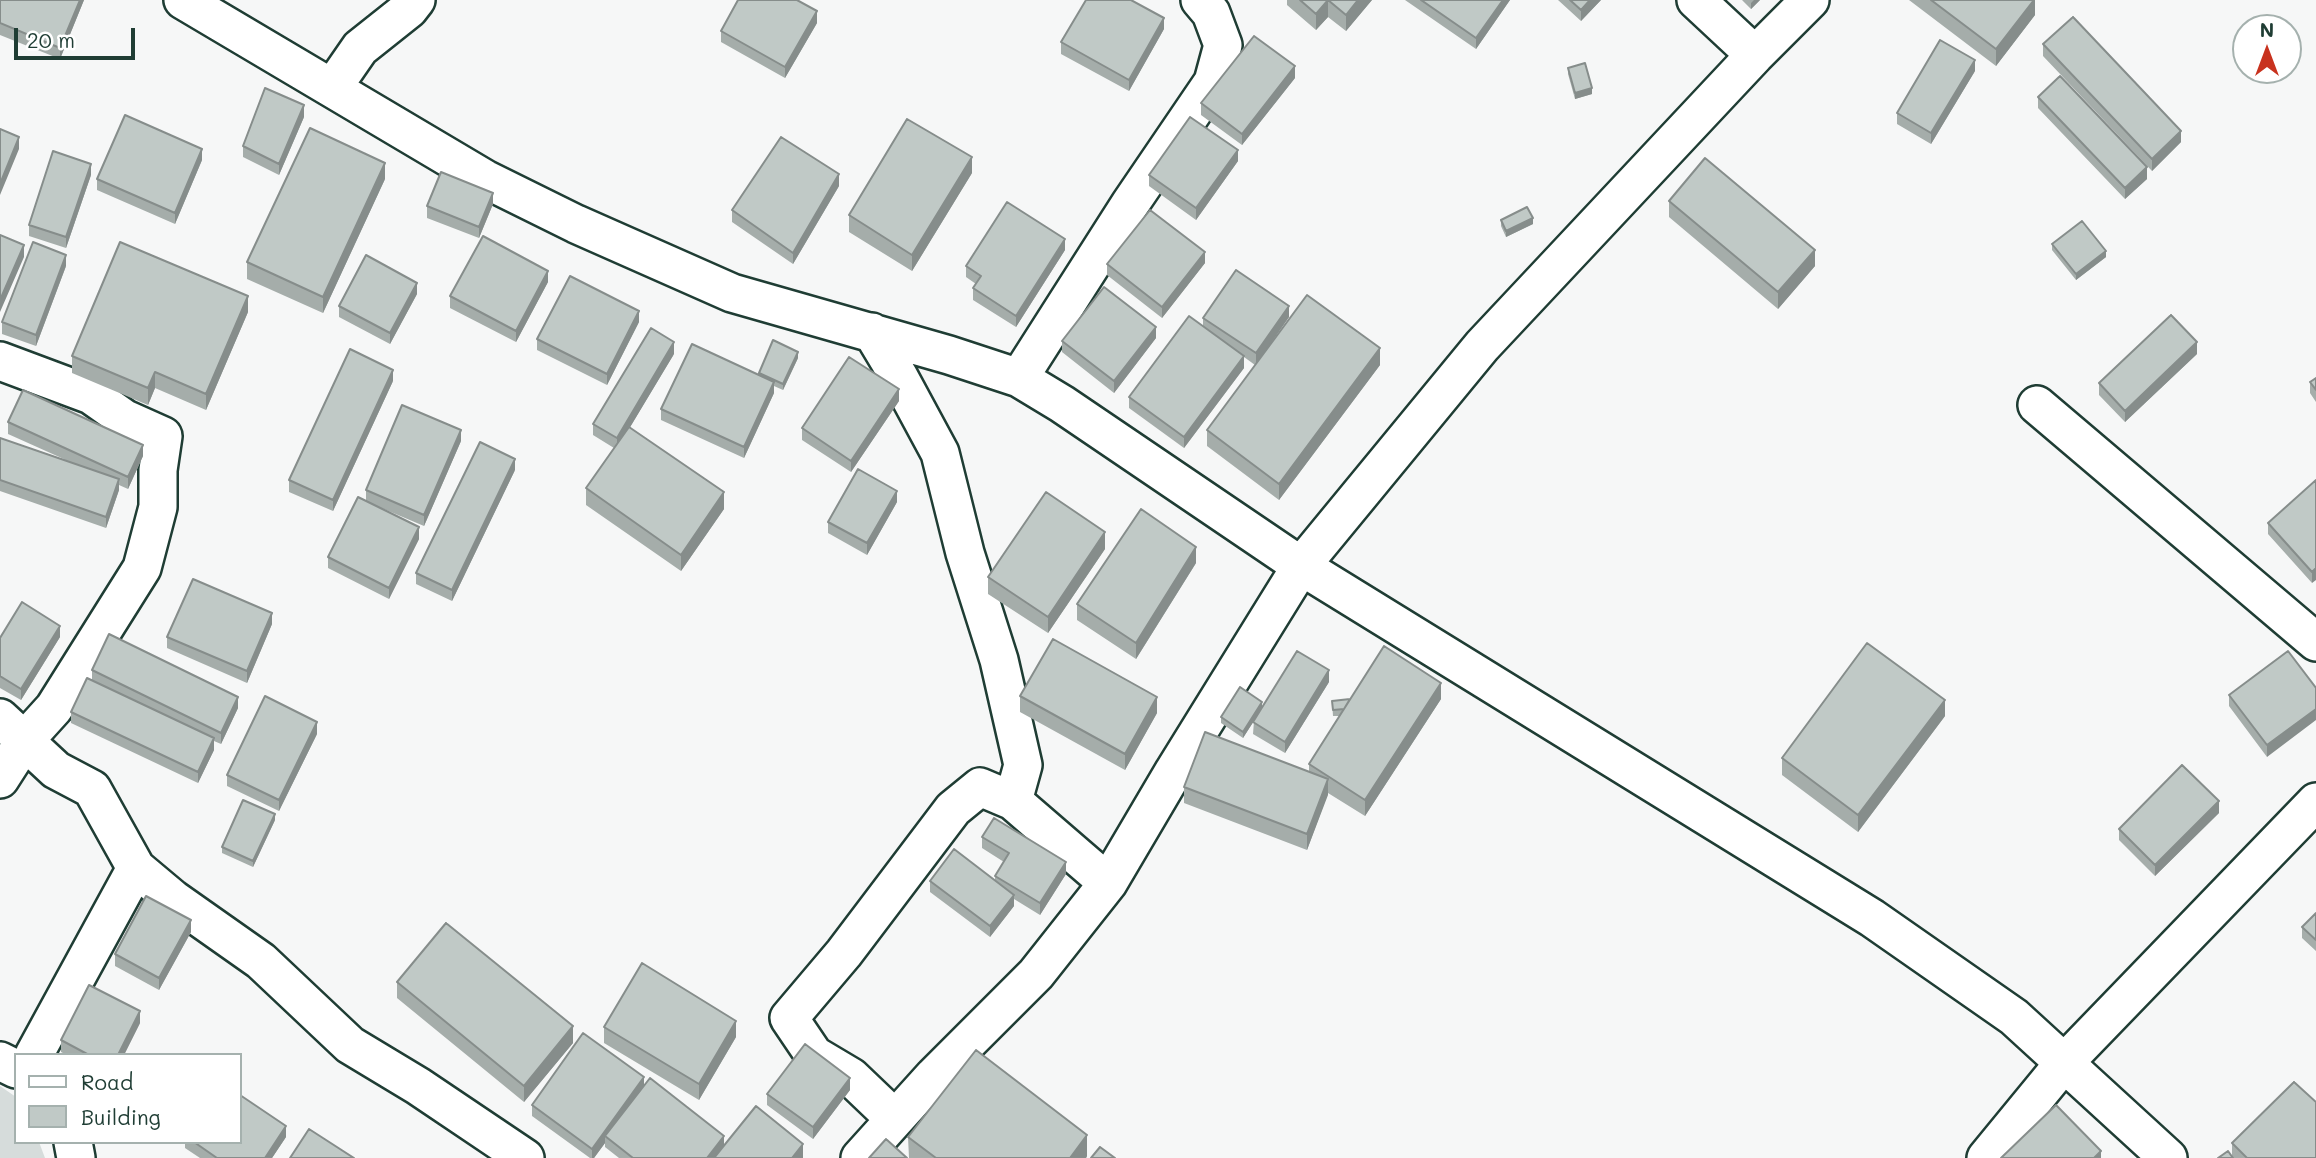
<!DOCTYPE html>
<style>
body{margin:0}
#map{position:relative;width:2316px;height:1158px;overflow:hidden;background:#f6f7f7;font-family:Mali,sans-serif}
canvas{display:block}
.legend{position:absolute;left:14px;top:1053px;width:228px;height:91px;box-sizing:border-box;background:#fff;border:2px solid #a5b1ae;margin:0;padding:9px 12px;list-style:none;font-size:21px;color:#1f3d34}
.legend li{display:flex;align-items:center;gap:14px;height:35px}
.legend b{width:35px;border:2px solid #a5b1ae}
.north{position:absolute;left:2232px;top:14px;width:70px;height:70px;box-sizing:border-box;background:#fff;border:2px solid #a5b1ae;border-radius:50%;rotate:0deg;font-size:19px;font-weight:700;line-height:28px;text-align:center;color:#1f3d34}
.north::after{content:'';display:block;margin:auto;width:24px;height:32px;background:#c8321e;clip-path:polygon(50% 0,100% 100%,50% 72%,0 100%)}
.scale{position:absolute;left:14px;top:28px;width:121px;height:32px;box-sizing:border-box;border:4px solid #1f3d34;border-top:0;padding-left:9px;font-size:21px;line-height:24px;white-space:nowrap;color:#1f3d34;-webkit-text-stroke:5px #fff;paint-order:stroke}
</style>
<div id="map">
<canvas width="2316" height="1158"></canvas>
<ul class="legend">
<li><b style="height:9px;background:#fff"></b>Road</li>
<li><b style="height:19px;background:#c0c9c6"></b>Building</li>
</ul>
<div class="north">N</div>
<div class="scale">20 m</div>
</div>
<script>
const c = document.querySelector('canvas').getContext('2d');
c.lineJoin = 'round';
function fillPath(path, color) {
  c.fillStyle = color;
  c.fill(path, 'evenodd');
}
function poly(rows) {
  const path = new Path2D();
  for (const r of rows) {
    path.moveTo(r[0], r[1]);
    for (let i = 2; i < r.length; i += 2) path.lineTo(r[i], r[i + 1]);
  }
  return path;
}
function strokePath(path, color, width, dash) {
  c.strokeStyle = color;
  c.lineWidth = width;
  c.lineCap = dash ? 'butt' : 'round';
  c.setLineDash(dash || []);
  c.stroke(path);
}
const green = poly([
 [0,1086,16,1097,16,1142,39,1142,45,1158,0,1158]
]);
const street = poly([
 [183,0,485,179,576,224,732,293,949,355,1019,378,1062,404,1301,566,1872,918,2014,1017,2168,1158],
 [1696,0,1755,55],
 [333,87,360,48,409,9,416,0],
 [872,332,899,377,940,453,965,553,999,660,1023,765,1013,801],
 [0,361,91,395,125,419,163,436,158,470,158,507,142,568,54,708,25,740,0,779],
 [1019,378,1130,204,1213,82,1223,45,1211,13,1200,0],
 [2037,405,2316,642],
 [0,718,56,770,92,789,136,868,173,899,261,961,350,1045,418,1086,525,1158],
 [34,1055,136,868],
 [0,1061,16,1069],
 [895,1119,851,1077,814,1055,789,1018,844,953,953,809,980,787,1013,801,1108,883],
 [73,1142,76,1158],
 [860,1158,934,1076,1036,974,1108,883,1174,771,1301,566,1482,346,1755,55,1810,0],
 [1986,1158,2064,1063,2316,802]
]);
const wall = poly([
 [0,0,84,0,60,59,0,35],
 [1287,0,1372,0,1346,31,1328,17,1316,30,1287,5],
 [1405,0,1510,0,1476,49],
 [1558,0,1601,0,1581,21],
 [1742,0,1760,0,1751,9],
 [1909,0,2035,0,2035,15,1996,66],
 [817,23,785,78,721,42,721,31],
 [1164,29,1129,91,1061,54,1061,42],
 [2043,44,2181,142,2152,171,2043,56],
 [1568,68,1592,94,1575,99,1568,74],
 [1975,71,1931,144,1897,124,1897,113],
 [1295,78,1242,145,1201,115,1201,103],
 [2038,97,2147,179,2125,199,2038,108],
 [304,117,279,175,243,157,243,146],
 [202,160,175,224,97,190,97,179],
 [1238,161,1196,220,1149,186,1149,175],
 [972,173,912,271,849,232,849,215],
 [91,175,66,248,29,236,29,225],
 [385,179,323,313,247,279,247,262],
 [839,186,793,264,732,222,732,210],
 [1669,201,1815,266,1778,309,1669,217],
 [493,204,479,238,427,218,427,206],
 [1501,220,1533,224,1506,237,1501,226],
 [2052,244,2106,257,2076,280,2052,250],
 [1065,250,1016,327,973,300,973,288,976,284,966,277,966,266],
 [1205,263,1162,318,1107,275,1107,264],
 [66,266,36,346,2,334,2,322],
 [548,282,516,342,450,308,450,296],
 [417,294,390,344,339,317,339,306],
 [248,312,206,410,155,388,148,405,72,373,72,356],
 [1289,317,1263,354,1380,365,1279,500,1207,446,1207,430,1255,365,1244,357,1244,368,1184,448,1129,408,1129,397,1203,326,1203,318],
 [639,322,607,385,537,350,537,339],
 [1156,338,1114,393,1062,352,1062,341],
 [674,354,630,427,724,509,681,571,586,505,586,488,614,448,593,435,593,424],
 [2197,354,2125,422,2099,395,2099,383],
 [798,358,783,390,774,386,774,393,744,458,661,420,661,409,759,375,759,373],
 [2316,378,2316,402,2310,393,2310,382],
 [393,381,333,511,289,492,289,480],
 [899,401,851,472,802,440,802,428],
 [8,422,143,456,128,489,119,485,119,490,106,528,0,491,0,438,66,460,8,434],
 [461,441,424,526,379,507,419,539,389,599,328,568,328,557,366,500,366,490],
 [515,470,452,601,416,584,416,573],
 [2316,480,2312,583,2268,534,2268,523],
 [897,502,867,555,828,533,828,522],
 [1105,549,1048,633,988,594,988,577],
 [1196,563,1136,659,1077,620,1077,604],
 [272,624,247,683,167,648,167,637],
 [60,637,21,700,0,688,0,638],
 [2288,651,2267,757,2229,706,2229,695],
 [92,670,238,708,221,744,214,741,214,750,198,783,71,723,71,712,92,680],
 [1329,682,1285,753,1253,734,1254,721,1243,738,1221,723,1221,717,1262,707],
 [1020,696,1157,713,1125,770,1020,712],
 [1441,699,1365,816,1328,793,1307,850,1184,803,1184,787,1309,771,1309,764,1340,716,1333,716,1332,701],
 [1945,716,1858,832,1782,775,1782,758],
 [317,734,279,811,227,786,227,775],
 [2219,813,2155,876,2119,840,2119,829],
 [275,820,253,867,222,853,222,847],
 [982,837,1066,874,1040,915,1014,899,1014,906,990,937,930,892,930,881,995,881,995,876,1004,862,982,848],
 [2316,913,2316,951,2302,938,2302,927],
 [191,932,159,990,115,966,115,954],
 [397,982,573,1043,524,1102,397,998],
 [140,1023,124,1055,67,1055,61,1052,61,1040],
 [604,1027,736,1037,699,1100,604,1043],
 [644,1086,724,1145,803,1158,619,1158,605,1147,605,1143,594,1158,590,1158,532,1116,532,1105],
 [850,1090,813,1139,767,1105,767,1094],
 [286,1137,272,1158,200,1158,185,1148,185,1142,240,1142],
 [908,1137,1087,1156,1086,1158,909,1158],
 [2232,1143,2316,1158,2218,1158,2232,1156]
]);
const shadedWall = poly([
 [80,0,84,0,60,59,60,48],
 [1328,0,1328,17,1316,30,1316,14],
 [1358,0,1372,0,1346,31,1346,15],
 [1503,0,1510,0,1476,49,1476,38],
 [1590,0,1601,0,1581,21,1581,10],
 [1754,0,1760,0,1751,9,1751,3],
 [2034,0,2035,0,2035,15,1996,66,1996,49],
 [817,11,817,23,785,78,785,67],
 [1164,18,1164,29,1129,91,1129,80],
 [1975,60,1975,71,1931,144,1931,133],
 [1295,66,1295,78,1242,145,1242,134],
 [1592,88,1592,94,1575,99,1575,93],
 [304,105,304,117,279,175,279,164],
 [2181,131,2181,142,2152,171,2152,159],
 [19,137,19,149,0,195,0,184],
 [202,149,202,160,175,224,175,213],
 [1238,150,1238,161,1196,220,1196,208],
 [972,157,972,173,912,271,912,255],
 [385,163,385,179,323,313,323,297],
 [91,164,91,175,66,248,66,237],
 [2147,167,2147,179,2125,199,2125,188],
 [839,174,839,186,793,264,793,253],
 [493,193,493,204,479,238,479,227],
 [1533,218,1533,224,1506,237,1506,231],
 [1065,239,1065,250,1016,327,1016,316],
 [24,245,24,257,0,312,0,300],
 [1815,250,1815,266,1778,309,1778,292],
 [2106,251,2106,257,2076,280,2076,274],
 [1205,252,1205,263,1162,318,1162,307],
 [66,255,66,266,36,346,36,335],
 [548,271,548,282,516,342,516,331],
 [417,283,417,294,390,344,390,333],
 [248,296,248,312,206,410,206,394],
 [1289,306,1289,317,1256,365,1256,353],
 [639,311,639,322,607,385,607,374],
 [1156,327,1156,338,1114,393,1114,381],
 [674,342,674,354,617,449,617,438],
 [2197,342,2197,354,2125,422,2125,411],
 [1380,348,1380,365,1279,500,1279,484],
 [798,352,798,358,783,390,783,384],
 [1244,356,1244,368,1184,448,1184,437],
 [393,370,393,381,333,511,333,500],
 [155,372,155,388,148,405,148,388],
 [774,382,774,393,744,458,744,447],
 [899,389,899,401,851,472,851,461],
 [461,430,461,441,424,526,424,515],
 [143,445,143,456,128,489,128,477],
 [515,459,515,470,452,601,452,590],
 [119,479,119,490,106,528,106,517],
 [897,491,897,502,867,555,867,543],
 [724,492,724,509,681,571,681,555],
 [419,527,419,539,389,599,389,588],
 [1105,532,1105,549,1048,633,1048,617],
 [1196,547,1196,563,1136,659,1136,643],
 [2316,568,2316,580,2312,583,2312,572],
 [272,613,272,624,247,683,247,671],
 [60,626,60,637,21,700,21,689],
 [1329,670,1329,682,1285,753,1285,742],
 [1441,683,1441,699,1365,816,1365,800],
 [238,697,238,708,221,744,221,733],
 [1157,697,1157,713,1125,770,1125,754],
 [1945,700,1945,716,1858,832,1858,815],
 [1262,702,1262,708,1243,738,1243,732],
 [2316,709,2316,720,2267,757,2267,745],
 [317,722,317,734,279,811,279,800],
 [214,738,214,750,198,783,198,772],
 [1328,779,1328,795,1307,850,1307,834],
 [2219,801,2219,813,2155,876,2155,865],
 [275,814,275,820,253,867,253,861],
 [1066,862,1066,874,1040,915,1040,903],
 [1014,895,1014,906,990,937,990,926],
 [191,920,191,932,159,990,159,978],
 [140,1011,140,1023,124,1055,118,1055],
 [736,1021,736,1037,699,1100,699,1084],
 [573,1026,573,1043,524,1102,524,1086],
 [644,1077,644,1088,605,1136,605,1143,594,1158,592,1158,592,1149],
 [850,1078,850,1090,813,1139,813,1127],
 [286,1126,286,1137,272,1158,265,1158],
 [1087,1135,1087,1156,1086,1158,1070,1158],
 [724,1136,724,1147,716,1158,707,1158],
 [803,1144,803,1158,792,1158],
 [2101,1151,2101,1158,2094,1158]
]);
const building = poly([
 [0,0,80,0,60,48,0,23,0,0],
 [738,0,797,0,817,11,785,67,721,31,738,0],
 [1086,0,1131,0,1164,18,1129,80,1061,42,1086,0],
 [1300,0,1358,0,1346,15,1328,0,1316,14,1300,0],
 [1421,0,1503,0,1476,38,1421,0],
 [1570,0,1590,0,1581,10,1570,0],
 [1931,0,2034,0,1996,49,1931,0],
 [2073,17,2181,131,2152,159,2043,44,2073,17],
 [1254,36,1295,66,1242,134,1201,103,1254,36],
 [1940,40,1975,60,1931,133,1897,113,1940,40],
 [1585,63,1592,88,1575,93,1568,68,1585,63],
 [2060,76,2147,167,2125,188,2038,97,2060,76],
 [265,88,304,105,279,164,243,146,265,88],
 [125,115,202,149,175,213,97,179,125,115],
 [1190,117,1238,150,1196,208,1149,175,1190,117],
 [907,119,972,157,912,255,849,215,907,119],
 [310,128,385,163,323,297,247,262,310,128],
 [0,129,19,137,0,184,0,129],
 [781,137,839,174,793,253,732,210,781,137],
 [53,151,91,164,66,237,29,225,53,151],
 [1705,158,1815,250,1778,292,1669,201,1705,158],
 [441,172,493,193,479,227,427,206,441,172],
 [1007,202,1065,239,1016,316,973,288,981,276,966,266,1007,202],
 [1527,207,1533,218,1506,231,1501,220,1527,207],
 [1150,210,1205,252,1162,307,1107,264,1150,210],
 [2082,221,2106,251,2076,274,2052,244,2082,221],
 [0,235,24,245,0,300,0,235],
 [483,236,548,271,516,331,450,296,483,236],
 [33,242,66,255,36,335,2,322,33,242],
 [120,242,248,296,206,394,155,372,148,388,72,356,120,242],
 [366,255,417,283,390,333,339,306,366,255],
 [1236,270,1289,306,1256,353,1203,318,1236,270],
 [570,276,639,311,607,374,537,339,570,276],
 [1104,287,1156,327,1114,381,1062,341,1104,287],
 [1307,295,1380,348,1279,484,1207,430,1307,295],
 [2171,315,2197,342,2125,411,2099,383,2171,315],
 [1189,316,1244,356,1184,437,1129,397,1189,316],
 [651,328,674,342,617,438,593,424,651,328],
 [773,340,798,352,783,384,759,373,773,340],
 [692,344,774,382,744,447,661,409,692,344],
 [350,349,393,370,333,500,289,480,350,349],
 [849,357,899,389,851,461,802,428,849,357],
 [2316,378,2316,390,2310,382,2316,378],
 [23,390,143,445,128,477,8,422,23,390],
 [402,405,461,430,424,515,366,490,402,405],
 [629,427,724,492,681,555,586,488,629,427],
 [0,438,119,479,106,517,0,480,0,438],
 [480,442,515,459,452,590,416,573,480,442],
 [858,469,897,491,867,543,828,522,858,469],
 [2316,480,2316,568,2312,572,2268,523,2316,480],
 [1046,492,1105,532,1048,617,988,577,1046,492],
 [358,497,419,527,389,588,328,557,358,497],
 [1141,509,1196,547,1136,643,1077,604,1141,509],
 [193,579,272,613,247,671,167,637,193,579],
 [22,602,60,626,21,689,0,676,0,638,22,602],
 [109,634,238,697,221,733,92,670,109,634],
 [1053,639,1157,697,1125,754,1020,696,1053,639],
 [1867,643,1945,700,1858,815,1782,758,1867,643],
 [1384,646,1441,683,1365,800,1309,764,1384,646],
 [1297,651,1329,670,1285,742,1253,722,1297,651],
 [2288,651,2316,688,2316,709,2267,745,2229,695,2288,651],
 [87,678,214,738,198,772,71,712,87,678],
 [1240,687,1262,702,1243,732,1221,717,1240,687],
 [265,696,317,722,279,800,227,775,265,696],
 [1350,699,1344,709,1333,710,1332,701,1350,699],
 [1205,732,1328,779,1307,834,1184,787,1205,732],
 [2182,765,2219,801,2155,865,2119,829,2182,765],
 [243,800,275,814,253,861,222,847,243,800],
 [994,818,1066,862,1040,903,995,876,1009,853,982,837,994,818],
 [954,849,1014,895,990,926,930,881,954,849],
 [146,896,191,920,159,978,115,954,146,896],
 [2316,913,2316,940,2302,927,2316,913],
 [446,923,573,1026,524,1086,397,982,446,923],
 [642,963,736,1021,699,1084,604,1027,642,963],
 [89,985,140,1011,118,1055,89,1055,61,1040,89,985],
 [583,1033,644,1077,592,1149,532,1105,583,1033],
 [805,1044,850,1078,813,1127,767,1094,805,1044],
 [976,1050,1087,1135,1070,1158,936,1158,908,1137,976,1050],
 [650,1078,724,1136,707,1158,633,1158,605,1136,650,1078],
 [2294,1082,2316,1102,2316,1158,2247,1158,2232,1143,2294,1082],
 [240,1095,286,1126,265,1158,217,1158,194,1142,240,1142,240,1095],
 [2056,1105,2101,1151,2094,1158,2001,1158,2056,1105],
 [756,1106,803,1144,792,1158,714,1158,756,1106],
 [309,1129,354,1158,290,1158,309,1129],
 [886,1139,907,1158,869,1158,886,1139],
 [1100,1147,1115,1158,1091,1158,1100,1147],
 [2228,1151,2233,1158,2218,1158,2228,1151]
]);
fillPath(green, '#d6dcdb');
strokePath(street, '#1f3d34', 42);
strokePath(street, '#fff', 37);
fillPath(wall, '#a5adaa');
fillPath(shadedWall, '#868d8b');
fillPath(building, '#c0c9c6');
strokePath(building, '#868d8b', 2);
</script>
